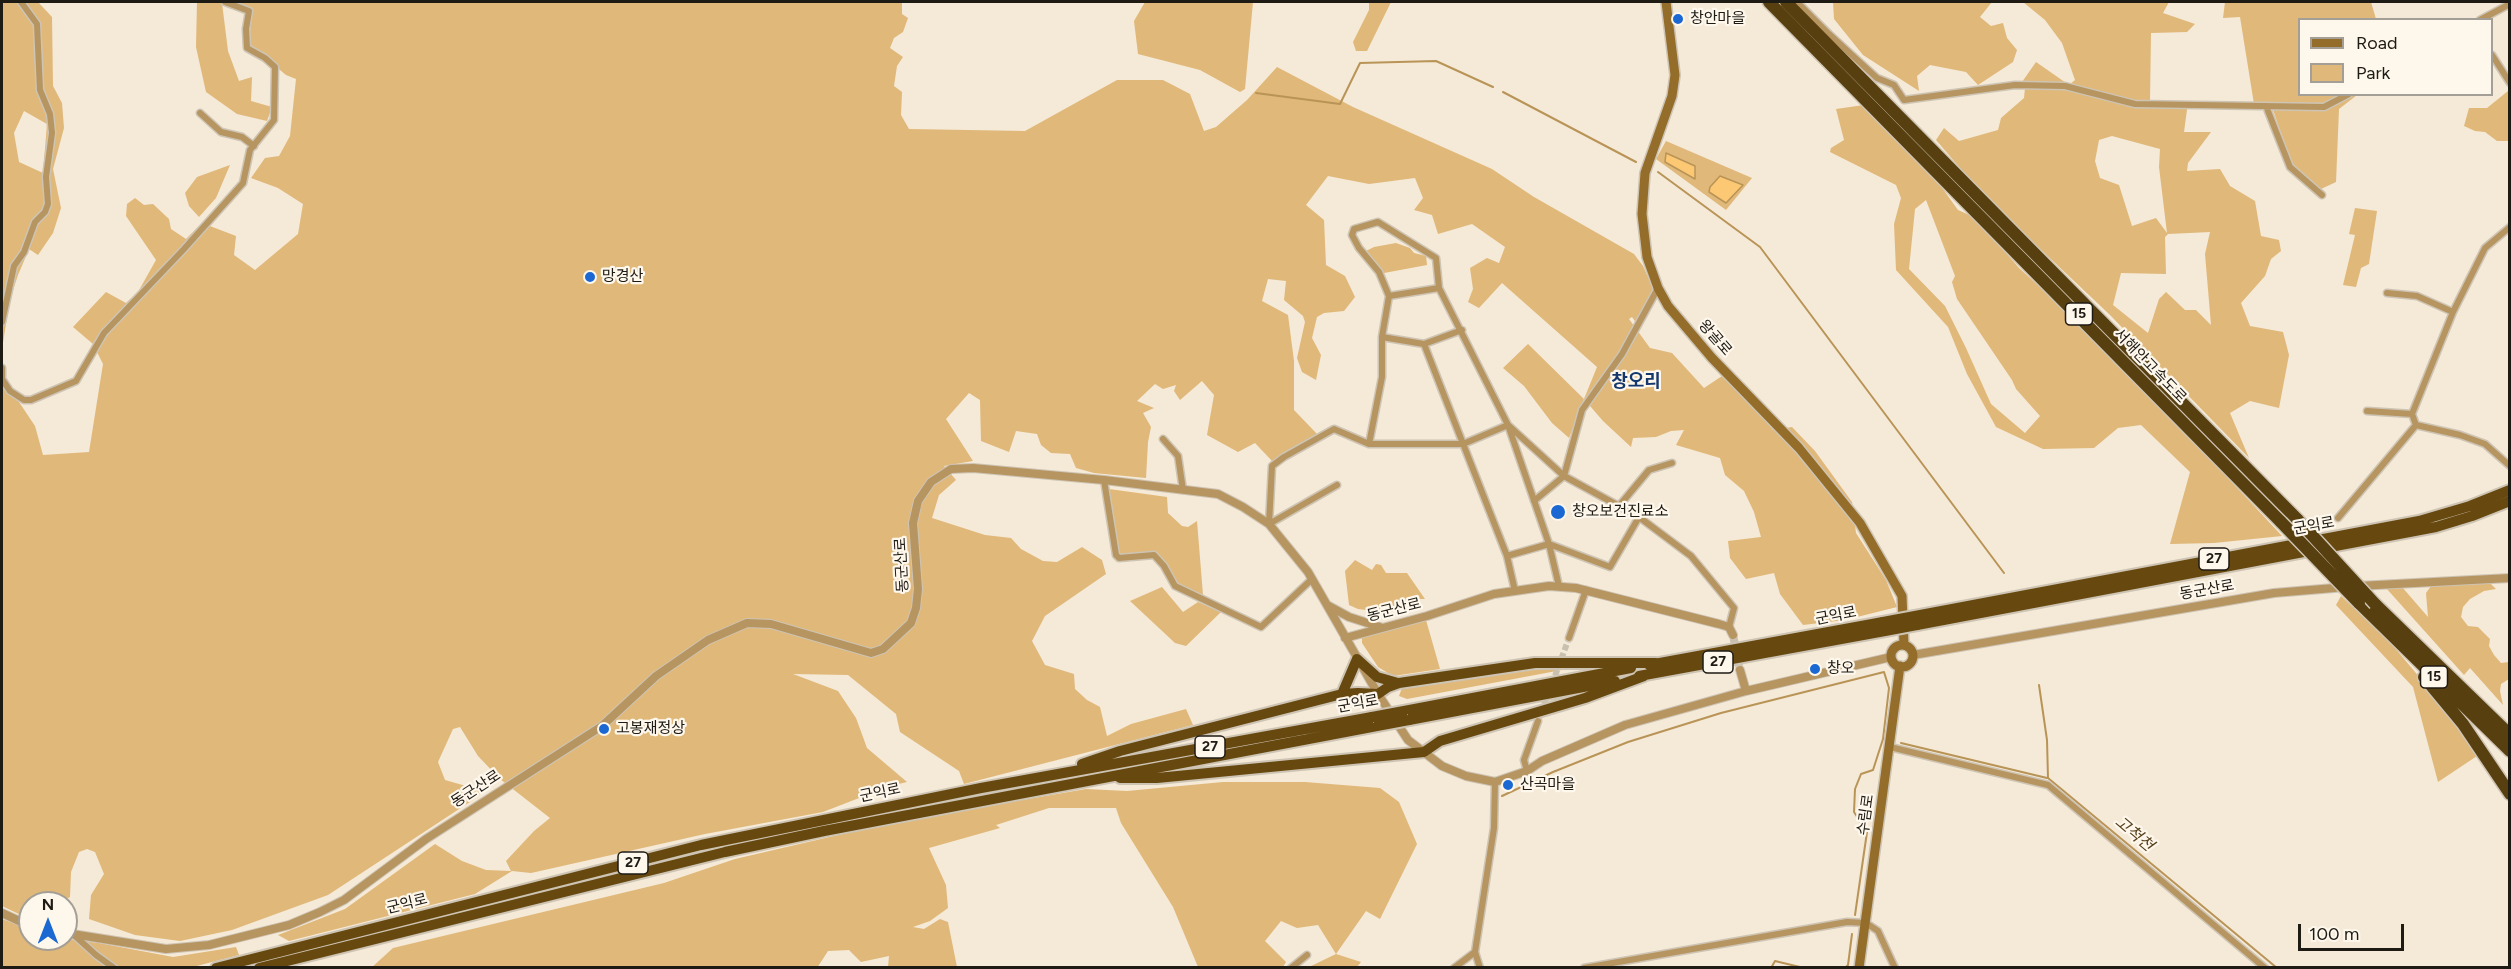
<!DOCTYPE html>
<meta charset="utf-8">
<style>
body{margin:0}
#map{position:relative;width:2511px;height:969px;overflow:hidden;background:#f5e9d7;font-family:Figtree,sans-serif}
canvas{display:block}
.frame{position:absolute;inset:0;border:3px solid #1e1a14;pointer-events:none}
.legend{position:absolute;left:2298px;top:18px;width:195px;height:78px;box-sizing:border-box;background:#fef7ec;border:2px solid #a49f96;margin:0;padding:8px 10px;list-style:none;font-size:18px;color:#1e1a14}
.legend li{display:flex;align-items:center;gap:12px;height:30px}
.legend b{width:30px;border:2px solid #a49f96}
.north{position:absolute;left:18px;top:891px;width:60px;height:60px;box-sizing:border-box;background:#fef7ec;border:2px solid #a49f96;border-radius:50%;rotate:0deg;font-size:16px;font-weight:700;line-height:24px;text-align:center;color:#1e1a14}
.north::after{content:'';display:block;margin:auto;width:21px;height:27px;background:#1b68d2;clip-path:polygon(50% 0,100% 100%,50% 72%,0 100%)}
.scale{position:absolute;left:2298px;top:924px;width:106px;height:27px;box-sizing:border-box;border:3px solid #1e1a14;border-top:0;padding-left:8px;font-size:18px;line-height:21px;white-space:nowrap;color:#1e1a14;-webkit-text-stroke:4px #fef7ec;paint-order:stroke}
</style>
<div id="map">
<canvas width="2511" height="969"></canvas>
<div class="frame"></div>
<ul class="legend">
<li><b style="height:8px;background:#946d2a"></b>Road</li>
<li><b style="height:16px;background:#e0b879"></b>Park</li>
</ul>
<div class="north">N</div>
<div class="scale">100 m</div>
</div>
<script>
const c = document.querySelector('canvas').getContext('2d');
c.lineJoin = 'round';
function fillPath(path, color) {
  c.fillStyle = color;
  c.fill(path, 'evenodd');
}
function poly(rows) {
  const path = new Path2D();
  for (const r of rows) {
    if (r.length === 3) {
      path.moveTo(r[0] + r[2], r[1]);
      path.arc(r[0], r[1], r[2], 0, 2 * Math.PI);
      continue;
    }
    path.moveTo(r[0], r[1]);
    for (let i = 2; i < r.length; i += 2) path.lineTo(r[i], r[i + 1]);
  }
  return path;
}
function strokePath(path, color, width, dash) {
  c.strokeStyle = color;
  c.lineWidth = width;
  c.lineCap = dash ? 'butt' : 'round';
  c.setLineDash(dash || []);
  c.stroke(path);
}
function label(font, color, halo, rows, align = 'center') {
  c.font = font + ' Figtree,"Noto Sans KR",sans-serif';
  c.lineWidth = 4.5;
  c.setLineDash([]);
  c.textBaseline = 'middle';
  c.strokeStyle = halo;
  c.fillStyle = color;
  for (const [text, x, y, turn = 0] of rows) {
    c.save();
    c.translate(x, y);
    c.rotate((+turn || 0) * Math.PI / 180);
    c.textAlign = isNaN(turn) ? turn : align;
    if (halo) c.strokeText(text, 0, 0);
    c.fillText(text, 0, 0);
    c.restore();
  }
}
const green = poly([
 [2,2,38,2,52,17,53,86,62,103,64,128,53,169,61,208,53,233,38,255,29,249,18,275,10,299,2,349,4,390,19,402,35,426,43,455,89,452,103,364,93,344,73,327,106,292,126,303,138,292,156,260,126,216,127,204,135,198,144,205,153,204,169,219,171,229,186,239,202,223,236,236,234,255,255,270,298,234,303,204,278,188,251,178,265,158,279,156,290,136,296,79,286,75,249,44,252,8,236,2,902,2,902,14,908,18,903,32,894,38,890,48,903,57,897,66,894,86,902,92,901,115,909,129,1025,131,1117,80,1163,80,1190,94,1204,131,1216,127,1247,100,1277,67,1353,107,1492,169,1534,197,1634,254,1643,266,1653,288,1637,324,1632,317,1629,319,1650,348,1672,353,1704,388,1722,376,1755,407,1773,430,1792,427,1815,451,1852,502,1856,533,1886,580,1897,607,1845,620,1803,625,1780,594,1774,573,1746,579,1730,558,1728,541,1761,537,1754,512,1744,491,1725,475,1720,458,1676,445,1684,430,1671,431,1656,437,1633,438,1631,447,1603,421,1584,399,1569,438,1552,423,1524,386,1503,368,1528,344,1584,399,1597,367,1502,283,1479,308,1468,302,1473,289,1470,268,1487,258,1499,263,1505,247,1472,224,1438,234,1432,215,1414,210,1423,198,1415,178,1369,184,1328,176,1306,205,1324,220,1326,265,1345,276,1355,297,1344,311,1324,313,1317,317,1312,338,1321,355,1316,380,1302,372,1297,358,1305,322,1303,316,1284,300,1286,281,1268,279,1262,301,1288,315,1294,361,1294,410,1318,435,1272,461,1255,443,1238,452,1207,435,1214,395,1202,381,1180,400,1174,391,1176,385,1163,389,1155,384,1137,401,1154,408,1143,413,1151,427,1148,442,1146,478,1094,473,1076,468,1070,454,1051,453,1041,445,1037,434,1016,431,1009,452,981,441,980,400,969,393,946,419,973,461,944,466,956,480,939,495,932,518,985,535,1011,538,1021,549,1043,561,1057,562,1082,547,1102,560,1106,574,1045,616,1032,641,1045,665,1074,674,1075,689,1087,700,1100,707,1107,736,1131,724,1186,709,1193,725,964,784,959,771,900,732,896,714,848,675,793,674,838,691,856,718,867,748,907,782,890,786,823,812,705,834,531,873,512,871,475,894,289,941,278,935,345,909,435,844,462,861,486,870,511,871,506,861,534,831,550,818,500,779,478,756,460,727,453,729,438,762,445,780,480,790,479,796,328,895,232,930,180,941,135,935,89,919,91,895,104,874,95,852,87,849,79,852,71,872,70,897,59,903,30,903,30,913,21,915,2,906],
 [24,111,47,124,43,173,19,162,14,133],
 [197,2,222,3,228,51,239,81,252,77,251,101,272,107,267,121,237,114,206,92,196,47],
 [1145,2,1253,2,1245,89,1240,92,1200,70,1138,54,1134,21],
 [1369,2,1391,2,1367,51,1356,51,1353,42,1369,10],
 [1833,2,1992,2,1980,17,1991,26,2003,23,2007,38,2017,50,2013,62,1978,85,1966,72,1930,65,1917,76,1919,91,1863,55,1834,19],
 [2023,2,2169,2,2163,13,2195,24,2187,32,2151,33,2150,101,2188,102,2184,132,2211,132,2188,163,2187,171,2220,169,2230,186,2255,201,2261,236,2279,240,2281,251,2271,259,2265,276,2241,303,2250,326,2283,332,2289,355,2279,408,2250,401,2230,413,2249,458,2110,315,2017,227,1960,168,1936,140,1944,128,1959,141,1998,130,2001,118,2024,98,2025,88,2022,82,2036,62,2069,85,2075,80,2062,43,2045,20],
 [2112,136,2160,149,2159,167,2167,233,2156,218,2132,226,2119,185,2100,178,2095,161,2099,140],
 [2210,232,2205,254,2211,325,2196,310,2185,310,2166,292,2159,299,2148,333,2113,305,2121,273,2166,274,2165,237,2168,234],
 [2225,2,2371,2,2376,19,2300,20,2300,94,2357,95,2339,109,2336,182,2321,189,2292,165,2271,104,2254,104,2240,17,2223,18],
 [2508,91,2509,141,2497,141,2485,132,2475,131,2464,126,2469,108,2487,108],
 [1864,105,1935,178,1958,210,1976,218,2019,268,2108,349,2282,536,2214,543,2170,544,2190,472,2141,425,2118,428,2094,448,2043,449,1996,427,1967,374,1948,327,1896,270,1894,224,1901,198,1896,185,1830,152,1831,148,1844,140,1836,109],
 [1926,200,1955,276,1952,282,1957,299,2012,380,2016,389,2040,416,2025,433,1991,404,1966,348,1945,306,1909,269,1915,209],
 [1666,141,1752,178,1726,210,1656,159],
 [230,165,216,198,199,217,189,206,185,193,197,177],
 [2355,208,2377,211,2369,264,2361,268,2356,287,2343,285,2355,235,2349,234],
 [1396,243,1410,248,1414,253,1426,256,1427,265,1384,273,1366,251,1374,247],
 [1109,489,1167,497,1168,513,1182,526,1188,527,1197,521,1203,595,1178,584,1167,565,1155,552,1119,555],
 [1355,560,1372,570,1376,564,1381,565,1386,573,1407,573,1425,599,1411,599,1402,603,1397,609,1389,613,1358,609,1349,605,1345,571],
 [2489,582,2496,589,2484,591,2470,599,2463,607,2461,617,2468,626,2478,627,2490,639,2489,646,2494,655,2501,663,2509,662,2509,679,2501,684,2500,691,2503,705,2470,668,2464,675,2386,588,2402,587,2428,617,2426,593,2431,586],
 [1162,587,1183,612,1198,602,1221,612,1186,646,1175,643,1130,601],
 [2341,596,2389,641,2452,716,2477,756,2438,782,2413,687,2336,605],
 [1426,620,1440,669,1393,676,1378,667,1362,643,1362,637],
 [1599,663,1407,699,1399,696,1403,685,1471,673],
 [1223,782,1305,782,1380,788,1399,802,1417,844,1380,919,1366,911,1336,954,1361,962,1357,967,1309,967,1336,954,1318,925,1297,928,1281,921,1265,941,1286,962,1283,967,1198,967,1173,907,1121,823,1116,808,1049,808,996,825,1000,828,929,848,946,885,948,908,930,921,913,927,924,929,940,919,948,922,957,967,888,967,889,956,861,962,849,950,828,951,817,968,371,968,393,948,664,883,735,859,894,822,1086,789,1127,791],
 [2,919,30,929,30,939,66,939,99,943,173,957,236,947,239,955,189,968,2,967]
]);
const water = poly([
 [1666,153,1695,166,1695,179,1665,162,1666,153],
 [1720,176,1743,185,1726,203,1709,192,1710,187,1720,176]
]);
const stream = poly([
 [1503,92,1636,162],
 [1256,93,1340,104,1360,63,1436,61,1493,87],
 [1658,172,1760,247,2004,573],
 [2039,685,2047,740,2048,778,2277,968],
 [1901,743,2047,778],
 [1502,796,1553,772,1628,742,1721,713,1884,672,1889,688,1883,739,1873,770,1861,774,1855,789,1854,812,1867,832,1855,915],
 [1771,968,1775,961,1804,968],
 [1845,968,1848,965,1852,934]
]);
const minorTunnel = poly([
 [1552,684,1569,638],
 [1538,721,1548,693]
]);
const tertiaryTunnel = poly([
 [1733,635,1740,670]
]);
const minor = poly([
 [1797,2,1829,34,1877,78,1894,85,1904,100,2015,85,2065,86,2135,104,2324,107,2349,94],
 [2480,20,2510,4],
 [2492,55,2510,83],
 [2266,106,2290,167,2322,195],
 [200,113,221,132,242,137,254,146],
 [2510,227,2485,248,2453,312,2412,414,2416,425,2460,435,2485,444,2510,466],
 [2387,293,2417,296,2453,312],
 [1389,296,1439,288],
 [2,322,14,266,24,252,35,222,45,212,48,204,46,177,52,133,50,114,40,90,37,24,21,2],
 [1382,337,1424,344,1462,330],
 [1424,344,1507,556,1515,591],
 [2,368,2,379,10,391,24,400,31,400,76,381,104,333,184,249,243,183,250,150,274,120,275,67,265,58,247,48,246,29,249,11,225,2],
 [2367,411,2412,414],
 [1163,439,1178,456,1183,490],
 [1369,444,1382,377,1382,337,1389,296,1379,272,1359,248,1352,235,1354,229,1378,222,1436,258,1439,288,1508,425,1549,544,1559,586],
 [1104,480,1116,555,1119,558,1154,555,1164,566,1175,586,1261,627,1312,579],
 [1534,501,1564,476,1582,410,1622,354,1658,288],
 [1619,506,1649,470,1672,463],
 [2338,518,2416,425],
 [1269,524,1272,466,1284,457,1334,429,1369,444,1463,444,1508,425,1564,476,1639,517,1691,556,1734,608,1729,627],
 [1269,524,1337,485],
 [1507,556,1549,544,1610,567,1639,517],
 [1569,638,1586,590],
 [1890,747,2048,785,2265,968],
 [1527,771,1524,760,1538,721],
 [73,934,96,955,114,968],
 [1475,952,1480,968],
 [1291,968,1307,955],
 [1454,968,1475,952,1494,828,1495,782],
 [1584,968,1847,922,1866,923,1878,931,1895,968]
]);
const tertiary = poly([
 [2358,586,2510,578],
 [1327,605,1349,617,1380,627],
 [1345,638,1427,616,1494,594,1549,586,1576,588,1719,624,1729,627,1733,635],
 [1913,655,2274,593,2346,587],
 [1740,670,1746,691],
 [2,913,30,926],
 [66,933,166,949,209,945,289,925,320,912,344,900,426,839,602,726,656,676,708,640,747,623,771,624,871,653,883,649,911,623,916,608,918,589,913,523,918,501,931,482,951,469,973,468,1104,480,1218,494,1243,507,1269,524,1308,572,1378,694,1408,740,1442,766,1466,776,1495,782,1527,771,1542,761,1625,725,1746,691,1891,657]
]);
const secondary = poly([
 [1666,2,1675,75,1672,96,1645,173,1642,214,1647,257,1658,288,1668,306,1712,358,1799,448,1860,523,1902,596,1904,645],
 [1902,656,11],
 [1859,968,1900,666]
]);
const trunk = poly([
 [1915,616,2419,521,2470,506,2510,490],
 [1917,625,2436,527,2472,516,2510,501],
 [1649,665,1883,622],
 [1639,676,1885,631],
 [1342,694,1357,659,1377,677,1398,683],
 [1404,711,1631,668],
 [1409,720,1615,681],
 [1082,764,1120,751,1342,694,1358,693,1378,694,1388,687,1399,683,1535,663,1656,663],
 [1120,778,1157,778,1424,752,1440,741,1585,698,1644,676],
 [216,968,701,845,981,788,1372,717],
 [259,968,725,852,824,831,1377,726]
]);
const motorway = poly([
 [1769,2,2281,522],
 [1786,2,2298,520],
 [2359,603,2510,751],
 [2375,604,2510,735],
 [2424,677,2463,724,2510,794]
]);
const trunkBridge = poly([
 [1883,622,1915,616],
 [1885,631,1917,625],
 [1372,717,1404,711],
 [1377,726,1409,720]
]);
const motorwayBridge = poly([
 [2298,520,2375,604],
 [2281,522,2359,603]
]);
const markers = [
 [1678,19,6,"#1b68d2"],
 [590,277,6,"#1b68d2"],
 [1558,512,8,"#1b68d2"],
 [1815,669,6,"#1b68d2"],
 [604,729,6,"#1b68d2"],
 [1508,785,6,"#1b68d2"]
];
const shields = [
 [2079,314,27],
 [2214,559,30],
 [1718,662,30],
 [2434,677,27],
 [1210,747,30],
 [633,863,30]
];
const shieldNames = [
 ["15",2079,314],
 ["27",2214,559],
 ["27",1718,662],
 ["15",2434,677],
 ["27",1210,747],
 ["27",633,863]
];
const poiNames = [
 ["창안마을",1690,19],
 ["망경산",602,277],
 ["창오보건진료소",1572,512],
 ["창오",1827,669],
 ["고봉재정상",616,729],
 ["산곡마을",1520,785]
];
const streetNames = [
 ["왕골로",1715,338,49],
 ["서해안고속도로",2150,366,46],
 ["군익로",2314,526,-10],
 ["동군산로",902,565,-93],
 ["동군산로",2207,590,-10],
 ["동군산로",1394,610,-14],
 ["군익로",1836,616,-11],
 ["군익로",1358,704,-10],
 ["동군산로",476,789,-33],
 ["군익로",880,793,-12],
 ["수림로",1866,815,-82],
 ["군익로",407,904,-14]
];
const waterNames = [
 ["고척천",2134,834,40]
];
const quarterNames = [
 ["창오리",1636,382]
];
fillPath(green, '#e0b879');
fillPath(water, '#fcc874');
strokePath(water, '#b99457', 1.5);
strokePath(stream, '#b99457', 2);
strokePath(minorTunnel, '#cac0b0', 6, [6, 3]);
strokePath(tertiaryTunnel, '#cac0b0', 8, [8, 4]);
strokePath(minor, '#cec4b4', 9);
strokePath(tertiary, '#cec4b4', 10);
strokePath(secondary, '#cec4b4', 12);
strokePath(trunk, '#cec4b4', 14);
strokePath(motorway, '#cec4b4', 15);
strokePath(minor, '#b69561', 6);
strokePath(tertiary, '#b69561', 8);
strokePath(secondary, '#946d2a', 9);
strokePath(trunk, '#674910', 10);
strokePath(motorway, '#583f0f', 12);
strokePath(trunkBridge, '#cec4b4', 14, []);
strokePath(motorwayBridge, '#cec4b4', 15, []);
strokePath(trunkBridge, '#674910', 10);
strokePath(motorwayBridge, '#583f0f', 12);
for (const [x, y, r, color] of markers) {
  const dot = new Path2D();
  dot.arc(x, y, r, 0, 2 * Math.PI);
  c.fillStyle = color;
  c.fill(dot);
  strokePath(dot, '#fef7ec', 2);
}
for (const [x, y, w] of shields) {
  const box = new Path2D();
  box.roundRect(x - w / 2, y - 11, w, 22, 4.5);
  c.fillStyle = '#fef7ec';
  c.fill(box);
  strokePath(box, '#1e1a14', 1.5);
}
label('bold 14px', '#1e1a14', null, shieldNames);
label('15px', '#1e1a14', '#fef7ec', poiNames, 'left');
label('15px', '#1e1a14', '#fef7ec', streetNames);
label('italic 16px', '#57421e', '#fef7ec', waterNames);
label('bold 18px', '#15386d', '#fef7ec', quarterNames);
</script>
